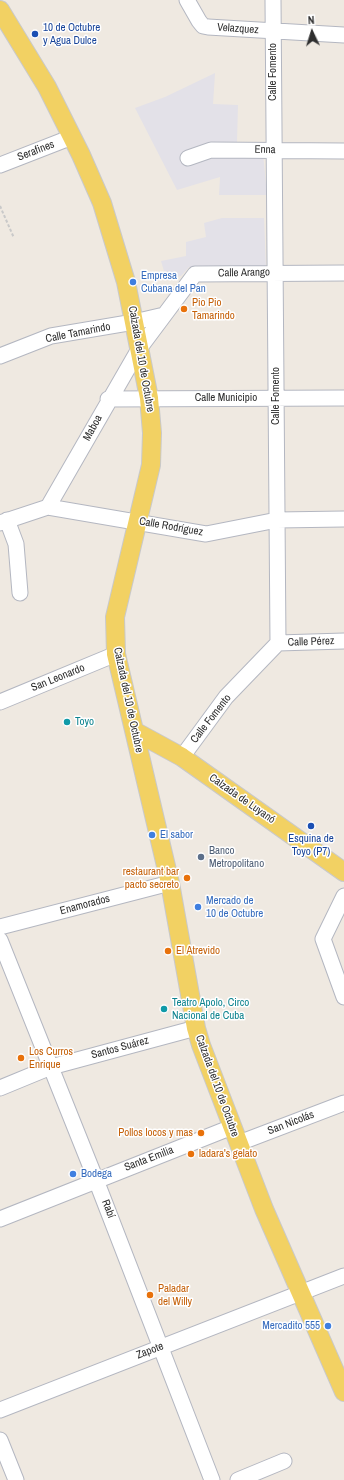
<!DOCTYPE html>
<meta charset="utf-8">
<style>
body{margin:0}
#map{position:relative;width:344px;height:1480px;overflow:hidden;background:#efe9e1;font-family:"Archivo Narrow",sans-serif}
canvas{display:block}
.north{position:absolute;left:292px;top:12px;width:40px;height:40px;-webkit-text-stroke:3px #fff;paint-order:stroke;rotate:356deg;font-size:11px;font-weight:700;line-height:16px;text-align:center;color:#2e2e2e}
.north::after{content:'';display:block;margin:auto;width:14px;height:18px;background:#2e2e2e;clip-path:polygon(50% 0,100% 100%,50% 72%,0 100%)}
</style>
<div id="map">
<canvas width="344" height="1480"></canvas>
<div class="north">N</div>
</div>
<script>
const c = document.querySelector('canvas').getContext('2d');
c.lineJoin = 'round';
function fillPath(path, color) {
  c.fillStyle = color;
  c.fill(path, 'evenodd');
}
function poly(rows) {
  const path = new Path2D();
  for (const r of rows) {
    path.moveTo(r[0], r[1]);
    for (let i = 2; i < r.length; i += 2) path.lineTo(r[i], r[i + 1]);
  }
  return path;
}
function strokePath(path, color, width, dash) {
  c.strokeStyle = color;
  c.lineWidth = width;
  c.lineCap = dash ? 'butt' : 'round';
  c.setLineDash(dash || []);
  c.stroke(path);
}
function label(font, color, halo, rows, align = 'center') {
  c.font = font + ' "Archivo Narrow",sans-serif';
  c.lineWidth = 3;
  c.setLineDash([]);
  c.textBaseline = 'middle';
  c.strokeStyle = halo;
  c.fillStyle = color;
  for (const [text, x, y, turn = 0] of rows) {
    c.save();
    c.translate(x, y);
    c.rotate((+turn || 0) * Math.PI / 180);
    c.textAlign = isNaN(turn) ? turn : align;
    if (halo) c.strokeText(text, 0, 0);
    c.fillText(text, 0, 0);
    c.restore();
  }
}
const industrial = poly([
 [215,73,213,104,238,105,237,142,262,143,267,195,219,195,220,177,177,190,135,108,165,97],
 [222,218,264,218,266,268,189,267,181,276,166,278,161,261,186,256,186,242,206,237,204,223]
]);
const path = poly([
 [0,206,14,238]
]);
const minor = poly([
 [187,0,199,21,203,26,208,27,344,35],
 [188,158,211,150,344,151],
 [0,165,72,137],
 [0,356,51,336,134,322,164,315],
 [108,399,344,398],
 [48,507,139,349,195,274,344,273],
 [7,520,16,544,20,593],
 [0,523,48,507,206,534,277,520,344,519],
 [278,643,344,641],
 [0,702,116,654],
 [182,757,226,697,278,643,273,0],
 [344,896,323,939,344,997],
 [0,927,170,883],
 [0,940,96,1180,212,1480],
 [0,1088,51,1067,196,1028],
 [239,1143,344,1103],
 [0,1219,232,1127],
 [0,1410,344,1276],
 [0,1440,16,1480],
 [238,1480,284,1461]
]);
const major = poly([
 [0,10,47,87,81,155,102,203,126,282,149,398,152,433,151,465,115,617,116,654,170,883,196,1028,201,1045,264,1209,344,1392],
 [136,732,182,757,344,872]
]);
const markers = [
 [35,34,4,"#1a4fb4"],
 [133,282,4,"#3f7fe0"],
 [184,309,4,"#e8710a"],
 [67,722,4,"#0f9aa8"],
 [311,826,4,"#1a4fb4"],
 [152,835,4,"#3f7fe0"],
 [201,857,4,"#5c6f8a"],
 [187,878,4,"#e8710a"],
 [198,907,4,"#3f7fe0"],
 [168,951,4,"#e8710a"],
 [164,1009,4,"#0f9aa8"],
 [21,1058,4,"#e8710a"],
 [201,1133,4,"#e8710a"],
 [191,1154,4,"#e8710a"],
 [73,1174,4,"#3f7fe0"],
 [150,1295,4,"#e8710a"],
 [328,1326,4,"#3f7fe0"]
];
const transitNames = [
 ["10 de Octubre",43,28],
 ["y Agua Dulce",43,41],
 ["Esquina de",311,839,"center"],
 ["Toyo (P7)",311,852,"center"]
];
const streetNames = [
 ["Velazquez",238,29,4],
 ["Calle Fomento",273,72,-90],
 ["Enna",265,150,1],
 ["Serafines",36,151,-21],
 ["Calle Arango",244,273,-1],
 ["Calle Tamarindo",78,333,-11],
 ["Calzada del 10 de Octubre",141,359,80],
 ["Calle Fomento",276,396,-90],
 ["Calle Municipio",226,398],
 ["Maboa",93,428,-61],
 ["Calle Rodríguez",171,527,10],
 ["Calle Pérez",311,642,-2],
 ["San Leonardo",58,678,-22],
 ["Calzada del 10 de Octubre",128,700,78],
 ["Calle Fomento",211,719,-52],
 ["Calzada de Luyanó",242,799,35],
 ["Enamorados",85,905,-15],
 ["Santos Suárez",120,1048,-15],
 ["Calzada del 10 de Octubre",217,1086,70],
 ["San Nicolás",291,1123,-21],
 ["Santa Emilia",149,1159,-21],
 ["Rabí",108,1209,69],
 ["Zapote",150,1351,-21]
];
const shopNames = [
 ["Empresa",141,276],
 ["Cubana del Pan",141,289],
 ["El sabor",160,835],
 ["Mercado de",206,901],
 ["10 de Octubre",206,914],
 ["Bodega",81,1174],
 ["Mercadito 555",320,1326,"right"]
];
const foodNames = [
 ["Pio Pio",192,303],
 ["Tamarindo",192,316],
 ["restaurant bar",179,872,"right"],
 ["pacto secreto",179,885,"right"],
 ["El Atrevido",176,951],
 ["Los Curros",29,1052],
 ["Enrique",29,1065],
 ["Pollos locos y mas",193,1133,"right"],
 ["ladara's gelato",199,1154],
 ["Paladar",158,1289],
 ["del Willy",158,1302]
];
const cultureNames = [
 ["Toyo",75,722],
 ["Teatro Apolo, Circo",172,1003],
 ["Nacional de Cuba",172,1016]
];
const serviceNames = [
 ["Banco",209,851],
 ["Metropolitano",209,864]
];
fillPath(industrial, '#e3e1e8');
strokePath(minor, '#b4b7c1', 17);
strokePath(major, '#c9c9c9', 20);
strokePath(path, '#c9c9c9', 2, [3, 2]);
strokePath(minor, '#fff', 15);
strokePath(major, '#f2d163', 18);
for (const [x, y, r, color] of markers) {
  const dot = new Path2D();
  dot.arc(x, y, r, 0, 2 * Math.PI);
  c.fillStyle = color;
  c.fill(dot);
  strokePath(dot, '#fff', 1.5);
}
label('11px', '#164399', '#fff', transitNames, 'left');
label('11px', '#2e2e2e', '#fff', streetNames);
label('11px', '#366cbe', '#fff', shopNames, 'left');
label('11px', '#c56008', '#fff', foodNames, 'left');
label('11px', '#0d838f', '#fff', cultureNames, 'left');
label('11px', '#4e5e75', '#fff', serviceNames, 'left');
</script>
